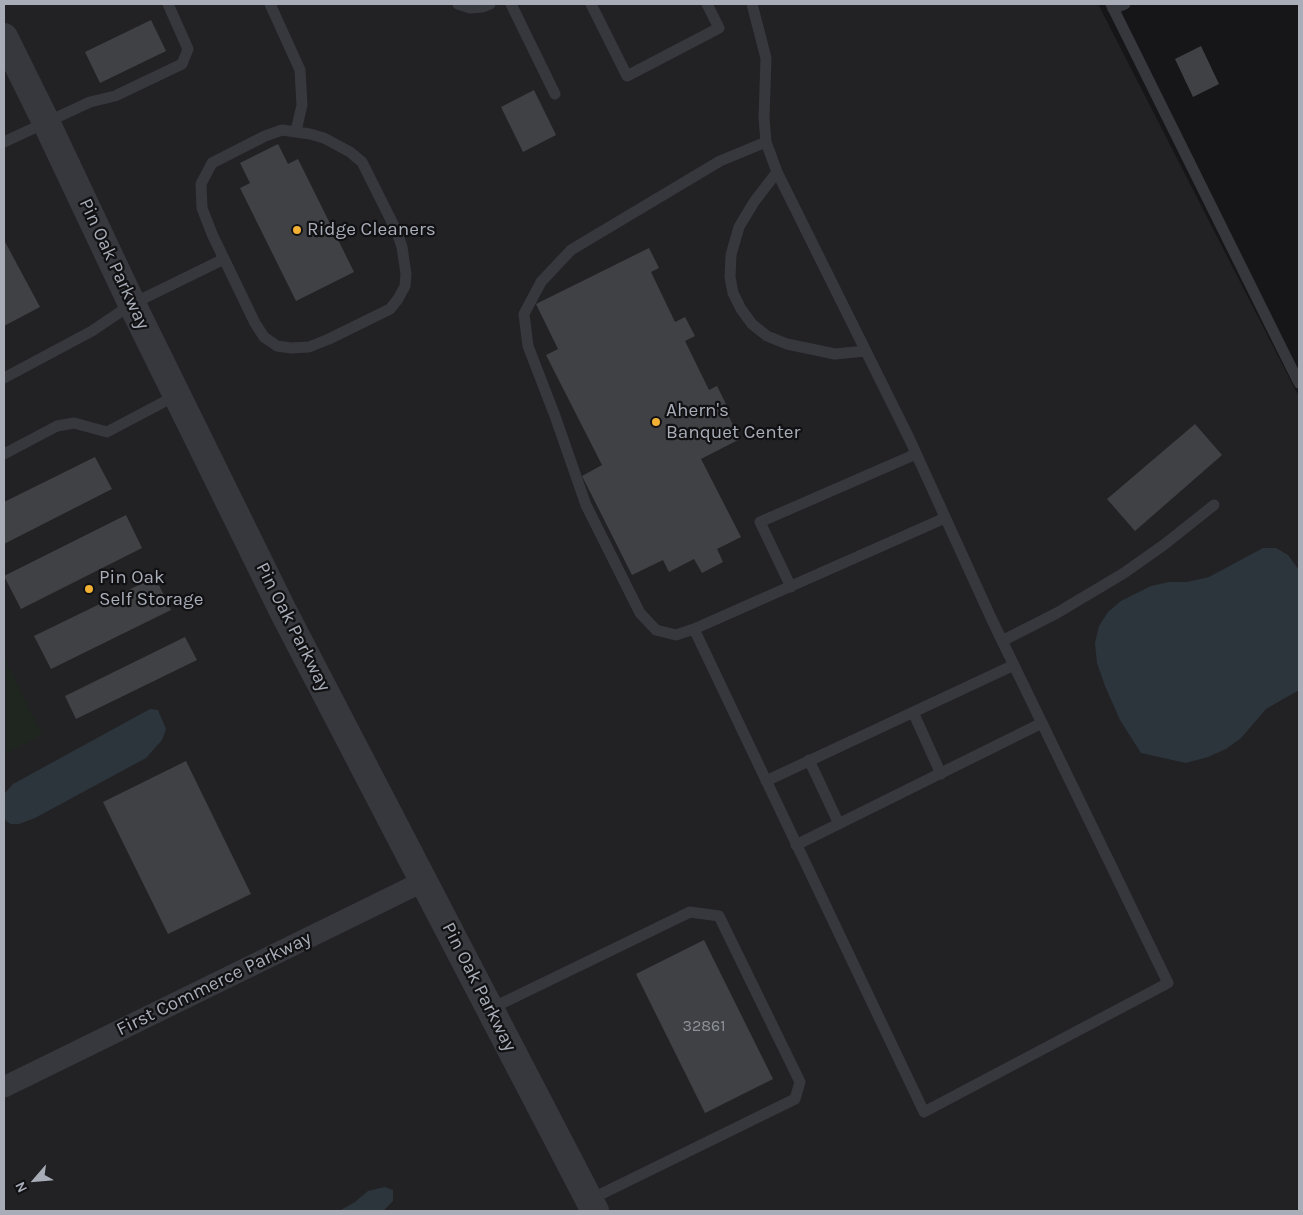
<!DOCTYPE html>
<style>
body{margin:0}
#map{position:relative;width:1303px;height:1215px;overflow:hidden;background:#161618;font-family:Karla,sans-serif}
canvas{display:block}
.frame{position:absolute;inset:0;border:5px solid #a8adb8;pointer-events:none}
.north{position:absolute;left:10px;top:1155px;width:50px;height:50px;-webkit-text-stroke:4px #111113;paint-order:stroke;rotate:243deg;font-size:14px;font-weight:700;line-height:20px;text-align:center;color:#a8adb8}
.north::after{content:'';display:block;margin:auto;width:18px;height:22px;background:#a8adb8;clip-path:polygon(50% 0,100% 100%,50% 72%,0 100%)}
</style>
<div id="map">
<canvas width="1303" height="1215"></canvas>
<div class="frame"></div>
<div class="north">N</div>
</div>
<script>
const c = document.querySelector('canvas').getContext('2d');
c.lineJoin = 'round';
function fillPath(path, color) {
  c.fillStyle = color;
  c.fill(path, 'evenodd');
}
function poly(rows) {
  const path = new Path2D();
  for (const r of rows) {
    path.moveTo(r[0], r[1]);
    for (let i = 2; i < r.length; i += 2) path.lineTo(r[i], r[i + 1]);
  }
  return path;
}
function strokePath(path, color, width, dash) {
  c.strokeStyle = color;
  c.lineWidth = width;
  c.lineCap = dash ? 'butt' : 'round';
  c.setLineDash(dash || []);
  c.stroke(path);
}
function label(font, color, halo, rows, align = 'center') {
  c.font = font + ' Karla,sans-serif';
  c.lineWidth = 4.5;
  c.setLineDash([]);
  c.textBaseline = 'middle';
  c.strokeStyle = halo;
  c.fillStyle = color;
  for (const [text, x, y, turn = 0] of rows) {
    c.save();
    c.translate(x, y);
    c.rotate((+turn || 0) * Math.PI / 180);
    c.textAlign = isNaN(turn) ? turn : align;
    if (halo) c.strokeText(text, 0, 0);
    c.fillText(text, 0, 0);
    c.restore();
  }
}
const built = poly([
 [4,4,1098,4,1299,397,1299,1211,4,1211]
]);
const green = poly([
 [4,656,42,735,4,754]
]);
const water = poly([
 [1263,548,1276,548,1288,555,1299,570,1299,690,1266,709,1241,738,1226,749,1208,757,1186,763,1141,753,1120,720,1105,686,1097,663,1095,643,1099,626,1108,612,1121,601,1151,586,1169,582,1187,582,1209,577],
 [150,709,158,710,166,729,162,740,146,758,35,818,19,824,11,824,6,821,4,817,4,794,13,784],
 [385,1187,393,1190,393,1201,383,1211,339,1211,355,1202,368,1191]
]);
const building = poly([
 [151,20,166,51,100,83,85,52],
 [1201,46,1219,84,1193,97,1175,59],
 [534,90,556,135,523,152,501,107],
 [278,144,288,164,298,159,354,272,296,301,240,188,250,183,240,163],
 [4,240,40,307,4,326],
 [649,248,659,268,651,272,675,322,685,317,695,336,685,341,709,390,717,386,726,404,723,405,740,439,701,459,741,537,717,549,723,562,702,573,694,559,669,572,663,560,632,575,582,476,602,465,546,355,558,349,536,304],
 [1195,424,1222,455,1135,531,1107,499],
 [95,457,112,489,4,544,4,502],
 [126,515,142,548,21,609,4,576],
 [155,577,171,610,51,669,34,636],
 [185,637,197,660,76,719,65,696],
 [186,761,251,894,168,934,103,802],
 [704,940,773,1079,705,1113,636,974]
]);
const service = poly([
 [270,4,300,70,302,105,296,131],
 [458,4,470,8,482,7,490,4],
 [511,4,555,94],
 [591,4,627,76,719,28,707,4],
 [1111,4,1299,383],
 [1113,9,1125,4],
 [282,130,310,134,324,138,350,152,362,162,397,232,402,247,406,274,405,286,398,299,390,309,329,339,309,347,291,348,277,346,264,337,255,323,212,234,202,208,201,184,212,163,265,136,282,130],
 [4,142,90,102,115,96,182,64,188,49,168,4],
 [766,142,720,161,571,250,541,282,524,314,528,346,555,416,586,505,640,613,656,630,676,635,694,629,945,518],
 [777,172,754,202,739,227,731,255,730,277,733,293,741,309,752,324,767,336,787,344,835,354,866,351],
 [4,378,92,331,132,304,224,259],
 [4,454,57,426,74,423,107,432,177,395],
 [791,587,760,522,916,454],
 [694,629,924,1112,1168,983,992,620,909,438,777,172,766,142,764,118,766,58,752,4],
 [1002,641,1057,613,1124,573,1165,544,1214,505],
 [913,712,941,774],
 [809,760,839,824],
 [766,781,1014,665],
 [796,845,1042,723],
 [490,1009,690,912,719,916,800,1082,795,1099,589,1200]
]);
const minor = poly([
 [4,1087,424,881]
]);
const tertiary = poly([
 [4,37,46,122,132,304,283,611,595,1211]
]);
const markers = [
 [297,230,5,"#f2b134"],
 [656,422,5,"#f2b134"],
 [89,589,5,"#f2b134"]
];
const numberNames = [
 ["32861",704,1026]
];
const poiNames = [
 ["Ridge Cleaners",307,230],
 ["Ahern's",666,411],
 ["Banquet Center",666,433],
 ["Pin Oak",99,578],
 ["Self Storage",99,600]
];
const streetNames = [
 ["Pin Oak Parkway",114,264,65],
 ["Pin Oak Parkway",293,627,63],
 ["First Commerce Parkway",214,984,-26],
 ["Pin Oak Parkway",479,987,63]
];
fillPath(built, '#222225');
fillPath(green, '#1e261f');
fillPath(water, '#2c353c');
fillPath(building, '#404145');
strokePath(service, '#37383d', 11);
strokePath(minor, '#37383d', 21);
strokePath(tertiary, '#37383d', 28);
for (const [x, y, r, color] of markers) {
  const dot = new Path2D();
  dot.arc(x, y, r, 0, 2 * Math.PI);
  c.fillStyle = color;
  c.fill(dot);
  strokePath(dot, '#111113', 2);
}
label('16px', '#8e929b', null, numberNames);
label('19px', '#a8adb8', '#111113', poiNames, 'left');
label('19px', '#a8adb8', '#111113', streetNames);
</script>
